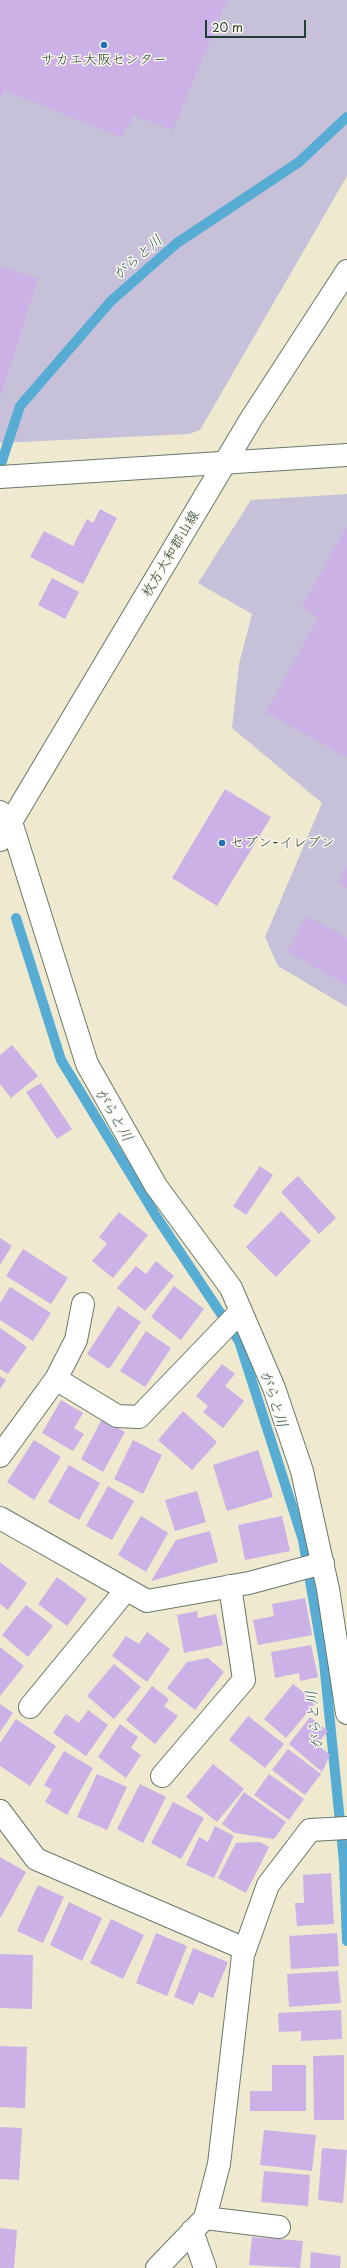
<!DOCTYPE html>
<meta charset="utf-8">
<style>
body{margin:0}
#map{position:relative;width:347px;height:2268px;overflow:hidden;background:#efe9cf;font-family:"Playpen Sans",sans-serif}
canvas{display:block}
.scale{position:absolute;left:205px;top:20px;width:101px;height:18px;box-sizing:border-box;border:2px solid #1f3d34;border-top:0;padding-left:5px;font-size:12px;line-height:14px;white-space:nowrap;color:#1f3d34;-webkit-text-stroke:3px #fbf7ec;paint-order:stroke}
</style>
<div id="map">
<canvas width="347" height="2268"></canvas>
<div class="scale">20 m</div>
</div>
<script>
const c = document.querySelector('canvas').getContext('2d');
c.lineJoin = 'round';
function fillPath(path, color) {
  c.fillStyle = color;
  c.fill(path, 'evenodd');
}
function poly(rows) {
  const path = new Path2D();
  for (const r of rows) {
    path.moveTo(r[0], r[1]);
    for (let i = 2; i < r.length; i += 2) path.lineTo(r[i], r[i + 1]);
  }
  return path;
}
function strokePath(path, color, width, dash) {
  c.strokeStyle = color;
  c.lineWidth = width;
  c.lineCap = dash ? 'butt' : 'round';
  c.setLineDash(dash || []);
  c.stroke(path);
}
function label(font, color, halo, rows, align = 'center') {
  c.font = font + ' "Playpen Sans","Klee One",sans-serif';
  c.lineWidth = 3;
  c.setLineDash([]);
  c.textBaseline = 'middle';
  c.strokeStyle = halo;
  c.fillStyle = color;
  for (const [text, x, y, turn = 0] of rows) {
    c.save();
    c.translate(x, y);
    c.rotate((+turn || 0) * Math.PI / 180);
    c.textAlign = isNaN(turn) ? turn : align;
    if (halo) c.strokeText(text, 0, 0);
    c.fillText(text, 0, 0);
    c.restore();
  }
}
const industrial = poly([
 [0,0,347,0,347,176,200,430,189,434,0,443],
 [347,494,347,1007,278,966,265,937,322,803,232,728,239,664,252,614,198,583,251,500]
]);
const stream = poly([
 [0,467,20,406,111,301,177,243,299,162,347,117],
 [16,918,61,1060,156,1216,239,1341,303,1540,324,1662,344,1862,347,1941]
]);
const building = poly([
 [0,0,227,0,173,130,134,116,121,137,4,90,0,99],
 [0,266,38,279,0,398],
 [100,509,117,518,83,584,30,557,44,531,73,546,87,519,93,523],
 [347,526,347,757,266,712,319,617,302,607],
 [52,578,79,592,65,619,38,605],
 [225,789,271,817,217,906,172,878],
 [347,866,347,888,338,883],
 [307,916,347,938,347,985,287,951],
 [12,1045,38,1076,11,1098,0,1084,0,1055],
 [41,1083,72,1129,57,1139,26,1092],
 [260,1166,273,1175,246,1215,233,1206],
 [298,1176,336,1218,319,1234,281,1192],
 [281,1211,311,1241,276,1277,246,1247],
 [119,1212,148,1235,113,1278,92,1261,107,1244,99,1237],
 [0,1238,12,1246,0,1265],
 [23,1249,68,1278,51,1304,6,1276],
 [156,1261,174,1276,145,1311,117,1288,136,1266,146,1274],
 [174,1286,204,1309,181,1340,151,1317],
 [10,1287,51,1313,33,1341,0,1320,0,1303],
 [118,1306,141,1322,109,1369,87,1354],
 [0,1328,27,1347,8,1374,0,1369],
 [146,1331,171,1348,145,1387,120,1371],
 [222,1364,235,1374,225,1386,244,1401,223,1428,203,1412,208,1406,196,1396],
 [0,1376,6,1380,0,1389],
 [61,1400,83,1413,74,1428,84,1434,73,1451,42,1433],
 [183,1411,217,1442,192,1470,158,1440],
 [102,1419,125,1432,103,1472,81,1459],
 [34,1440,61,1457,34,1500,7,1482],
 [133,1440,162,1455,143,1494,114,1479],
 [258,1450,273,1497,227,1511,213,1465],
 [69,1465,100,1483,79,1520,48,1502],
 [108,1486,134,1501,112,1540,86,1526],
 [197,1491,206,1522,175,1531,165,1500],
 [141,1516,168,1533,146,1572,118,1555],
 [282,1516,290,1551,245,1560,238,1525],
 [210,1531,218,1562,151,1581,176,1540],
 [0,1562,27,1583,8,1610,0,1604],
 [57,1577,87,1599,67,1626,38,1604],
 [305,1598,312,1635,258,1645,253,1620,274,1616,272,1604],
 [26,1605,53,1626,28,1657,2,1635],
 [197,1611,198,1618,216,1614,223,1645,184,1653,177,1615],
 [147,1632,170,1649,147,1682,112,1656,126,1636,139,1644],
 [311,1645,318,1677,300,1681,299,1673,275,1678,271,1652],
 [0,1647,24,1666,0,1696],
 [208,1658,224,1672,195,1710,167,1688,187,1662],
 [114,1664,141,1687,114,1719,87,1696],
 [293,1684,316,1702,286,1738,264,1719],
 [152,1686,169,1699,164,1706,178,1716,155,1744,126,1720],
 [0,1704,13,1713,0,1732],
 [88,1710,108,1725,86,1756,53,1733,66,1714,79,1723],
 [248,1716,284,1744,265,1768,229,1740],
 [310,1717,328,1731,317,1744,330,1755,322,1772,289,1744],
 [16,1719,56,1746,30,1786,0,1766,0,1743],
 [120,1724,138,1737,131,1748,141,1755,126,1778,98,1757],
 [288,1749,321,1774,305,1795,272,1770],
 [64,1751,93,1768,67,1815,45,1802,52,1790,44,1785],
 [213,1764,244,1789,217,1822,186,1797],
 [97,1774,127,1787,107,1830,77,1817],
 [269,1774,304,1799,289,1820,254,1795],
 [140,1784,166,1797,143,1843,117,1829],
 [244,1792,286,1822,274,1839,235,1833,222,1824],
 [173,1802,204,1818,181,1859,151,1843],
 [215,1826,234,1836,214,1878,186,1865,199,1837,208,1842],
 [260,1842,269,1847,246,1893,218,1878,236,1843],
 [0,1857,26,1872,1,1917,0,1917],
 [331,1873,334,1924,297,1926,295,1903,304,1903,303,1875],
 [38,1885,64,1897,43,1943,17,1931],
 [69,1902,102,1918,82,1961,50,1945],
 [111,1919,144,1935,123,1979,90,1963],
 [156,1933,187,1946,167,1996,136,1983],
 [337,1933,339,1966,291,1969,289,1936],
 [193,1948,228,1962,213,1998,199,1992,193,2005,174,1997],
 [0,1954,33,1955,32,2009,0,2008],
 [338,1971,341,2003,289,2007,287,1974],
 [341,2010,342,2039,301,2041,301,2031,279,2032,278,2013],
 [0,2046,27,2047,25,2108,0,2107],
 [344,2055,344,2120,314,2120,313,2056],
 [272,2065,306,2065,306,2111,250,2111,250,2091,272,2091],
 [0,2127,22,2128,19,2180,0,2179],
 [264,2130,316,2135,312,2171,260,2165],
 [322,2148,347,2150,343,2203,318,2200],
 [264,2171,310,2175,308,2206,261,2202],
 [0,2228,17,2230,14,2268,0,2268],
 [252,2237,303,2241,300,2268,249,2265],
 [311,2252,341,2256,340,2268,310,2268]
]);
const minor = poly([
 [0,477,347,455],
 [0,812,11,822,87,1064,156,1186,231,1288,274,1388,302,1471,328,1589,347,1713],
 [56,1379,76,1340,83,1304],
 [0,1456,56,1379,117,1416,139,1417,241,1311],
 [0,1518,147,1601,249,1583,323,1563],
 [30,1707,126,1590],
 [162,1776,244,1680,230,1586],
 [0,1811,36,1859,245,1949],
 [205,2218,279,2227],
 [192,2231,205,2268],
 [157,2268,205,2218,219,2164,243,1955,268,1885,310,1830,347,1828]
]);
const major = poly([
 [0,840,251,419,347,271]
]);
const markers = [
 [104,45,4,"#1f6fb2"],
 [222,843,4,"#1f6fb2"]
];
const poiNames = [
 ["サカエ大阪センター",104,60],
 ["セブン-イレブン",230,843,"left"]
];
const streetNames = [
 ["枚方大和郡山線",171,554,-59]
];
const waterNames = [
 ["がらと川",138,258,-41],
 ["がらと川",113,1115,59],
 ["がらと川",273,1399,72],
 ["がらと川",315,1720,-96]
];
fillPath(industrial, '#c7c0d9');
strokePath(stream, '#57acd3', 10);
fillPath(building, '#cbb1e5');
strokePath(minor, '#68796a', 24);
strokePath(major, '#68796a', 24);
strokePath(minor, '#fff', 22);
strokePath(major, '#fff', 22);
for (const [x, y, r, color] of markers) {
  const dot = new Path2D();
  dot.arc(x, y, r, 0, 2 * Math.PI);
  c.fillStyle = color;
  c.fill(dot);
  strokePath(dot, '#fbf7ec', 1.5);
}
label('14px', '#1f3d34', '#fbf7ec', poiNames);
label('14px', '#1f3d34', '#fbf7ec', streetNames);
label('italic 15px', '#305e64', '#fbf7ec', waterNames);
</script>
